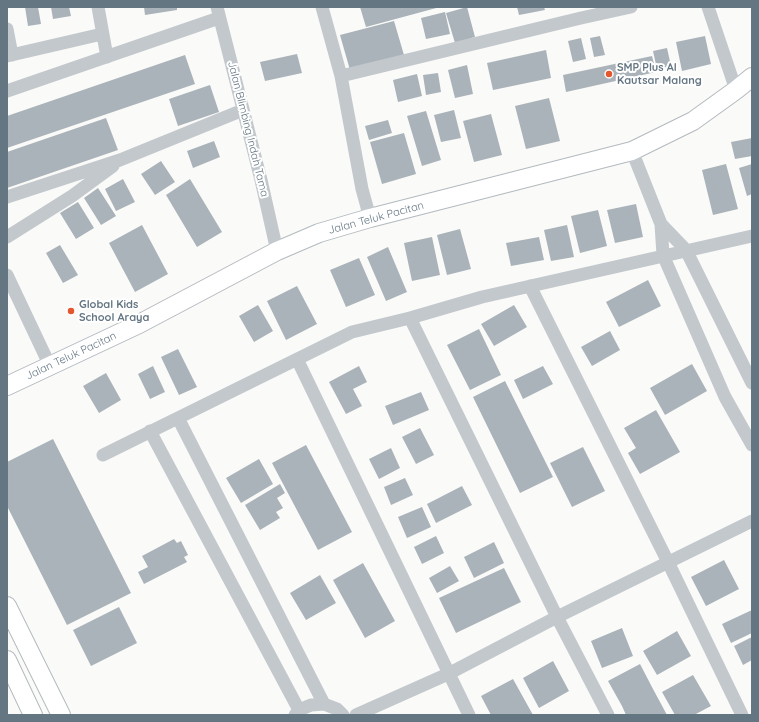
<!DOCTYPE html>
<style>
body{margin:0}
#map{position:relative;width:759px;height:722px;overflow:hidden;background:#fafaf8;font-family:Quicksand,sans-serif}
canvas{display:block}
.frame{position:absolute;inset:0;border:8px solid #657683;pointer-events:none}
</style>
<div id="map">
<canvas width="759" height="722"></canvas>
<div class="frame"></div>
</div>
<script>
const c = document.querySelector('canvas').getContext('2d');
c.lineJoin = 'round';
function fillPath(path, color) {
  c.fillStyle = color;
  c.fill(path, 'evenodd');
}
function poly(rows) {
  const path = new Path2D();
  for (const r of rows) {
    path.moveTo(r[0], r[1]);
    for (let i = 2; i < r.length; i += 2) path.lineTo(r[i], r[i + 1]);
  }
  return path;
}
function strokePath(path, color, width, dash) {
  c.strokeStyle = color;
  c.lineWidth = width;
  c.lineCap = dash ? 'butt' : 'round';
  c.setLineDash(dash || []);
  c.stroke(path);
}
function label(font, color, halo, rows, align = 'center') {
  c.font = font + ' Quicksand,sans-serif';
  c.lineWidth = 4;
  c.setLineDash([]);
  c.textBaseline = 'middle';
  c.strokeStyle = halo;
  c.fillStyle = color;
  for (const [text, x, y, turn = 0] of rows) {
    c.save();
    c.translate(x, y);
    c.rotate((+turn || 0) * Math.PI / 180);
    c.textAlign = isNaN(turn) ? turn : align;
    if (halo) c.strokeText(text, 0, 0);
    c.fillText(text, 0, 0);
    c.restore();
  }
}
const building = poly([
 [25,7,38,7,41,24,28,26],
 [51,7,69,7,71,16,53,19],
 [144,7,177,7,177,10,145,15],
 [360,7,440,7,366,27],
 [467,7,475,37,455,43,446,13],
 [517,7,544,7,545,10,519,15],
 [445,12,450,34,426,39,421,18],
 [394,21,404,55,350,70,340,35],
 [600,36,605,55,594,57,590,38],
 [705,36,711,64,682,71,676,42],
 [581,38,586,59,573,62,568,41],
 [667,48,671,66,657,69,653,51],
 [546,50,551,78,493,90,487,63],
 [297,54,302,73,265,81,260,62],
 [185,55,195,84,7,148,7,116],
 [652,56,656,72,566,92,563,75],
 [467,65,473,94,455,98,448,70],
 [438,73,441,92,426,95,423,75],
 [417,74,422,96,398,102,393,80],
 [210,85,219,112,178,126,169,99],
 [549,98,560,141,526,149,515,106],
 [454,110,461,138,441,142,434,115],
 [426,111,441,160,422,166,407,116],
 [491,114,502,155,474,162,463,121],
 [106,118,118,150,7,188,7,152],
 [388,120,392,133,369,140,365,126],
 [404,133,416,174,382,184,370,142],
 [752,138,752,156,735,159,731,142],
 [214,141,220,157,193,168,187,151],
 [161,161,175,182,155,195,141,174],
 [726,164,738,209,713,215,702,170],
 [752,164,752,194,747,196,739,168],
 [123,179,135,202,116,211,105,189],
 [190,179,222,232,197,247,166,195],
 [98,188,116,216,101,225,84,198],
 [78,202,94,228,76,239,60,213],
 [636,204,643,237,615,243,607,210],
 [598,210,607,246,580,253,571,216],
 [142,225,168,274,135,292,109,243],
 [567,225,574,257,551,261,544,230],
 [460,229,471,269,447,275,437,235],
 [432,237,440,275,412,281,404,243],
 [539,237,544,260,511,266,506,243],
 [60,245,78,275,63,283,46,253],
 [388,247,407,292,386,301,367,257],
 [359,258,375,295,346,307,330,270],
 [648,280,661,306,619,327,606,302],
 [297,286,317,324,286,340,267,301],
 [258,305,273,331,254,342,239,316],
 [514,305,527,327,494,346,481,324],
 [479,329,501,375,470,390,447,345],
 [610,331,620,350,592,366,581,347],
 [178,349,197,387,179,395,161,357],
 [692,364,707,391,665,415,650,388],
 [153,366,165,392,150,399,138,374],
 [359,366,367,382,353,389,362,406,346,414,329,382],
 [543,366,553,384,523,399,514,380],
 [106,373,121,400,99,413,83,386],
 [505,381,553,477,520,493,473,397],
 [421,392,429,410,393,425,385,406],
 [656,410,680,452,640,474,628,453,636,448,624,428],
 [420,428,434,455,416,464,402,437],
 [53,439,131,593,67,625,7,506,7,462],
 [306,445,352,532,318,550,272,463],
 [583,447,605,491,572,507,550,463],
 [391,448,400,468,379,479,369,459],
 [259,459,273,484,241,503,226,478],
 [405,478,413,495,391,505,384,487],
 [280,484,285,493,277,498,283,508,276,512,280,518,260,530,245,505],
 [462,486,472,505,436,523,427,504],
 [422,507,431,527,407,538,398,517],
 [436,536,444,553,422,564,414,547],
 [174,539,177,543,181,541,188,555,184,557,187,562,144,584,138,572,148,567,142,556],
 [494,542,504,563,474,578,464,557],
 [724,560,739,589,706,606,691,577],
 [363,563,395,621,365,638,333,580],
 [450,566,459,581,437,593,429,578],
 [504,568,521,602,456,633,439,598],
 [320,575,336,603,306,620,290,593],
 [119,607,137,643,91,666,73,630],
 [752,610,752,633,731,643,722,624],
 [622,628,633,656,602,668,591,641],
 [677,631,691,656,657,675,643,651],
 [752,637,752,660,743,665,734,646],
 [553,661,569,691,539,708,523,678],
 [640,664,653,689,667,715,626,715,622,706,608,681],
 [693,675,711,706,694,715,675,715,662,692],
 [513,679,533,715,491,715,481,696]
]);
const street = poly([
 [98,7,107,57],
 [217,7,261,180,277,251],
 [322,7,341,76,362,189,370,218],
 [708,7,736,90],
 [7,29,12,55],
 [7,56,102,34],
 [341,76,581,18,631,7],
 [7,91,219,18],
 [632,151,661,224,663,255,725,397,752,445],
 [7,197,120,160,243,110],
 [661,224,686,250,752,383],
 [7,237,72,196,113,166],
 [7,275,50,366],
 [530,286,668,562,742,715],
 [410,318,557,617,608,715],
 [297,359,469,715],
 [178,418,324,704],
 [150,431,299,710],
 [103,455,352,332,410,318,482,297,752,236],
 [295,715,299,710,311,705,324,704,337,709,343,715],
 [356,715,448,674,557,617,752,521]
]);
const secondary = poly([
 [7,386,139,324,277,251,319,233,370,218,632,151,693,121,736,90,752,77],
 [7,606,61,715],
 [7,660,33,715]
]);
const markers = [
 [609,74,4,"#e4572e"],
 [71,311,4,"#e4572e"]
];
const poiNames = [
 ["SMP Plus Al",617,68],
 ["Kautsar Malang",617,81],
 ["Global Kids",79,305],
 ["School Araya",79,318]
];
const streetNames = [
 ["Jalan Blimbing Indah Tama",248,129,76],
 ["Jalan Teluk Pacitan",376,218,-15],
 ["Jalan Teluk Pacitan",71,356,-25]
];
fillPath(building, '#aab3b9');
strokePath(secondary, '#b3babf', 20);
strokePath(street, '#c3c8cc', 13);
strokePath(secondary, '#fff', 18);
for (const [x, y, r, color] of markers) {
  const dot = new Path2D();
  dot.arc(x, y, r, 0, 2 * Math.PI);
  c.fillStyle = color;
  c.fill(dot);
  strokePath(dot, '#fff', 1.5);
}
label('bold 11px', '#657683', '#fff', poiNames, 'left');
label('11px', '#657683', '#fff', streetNames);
</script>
